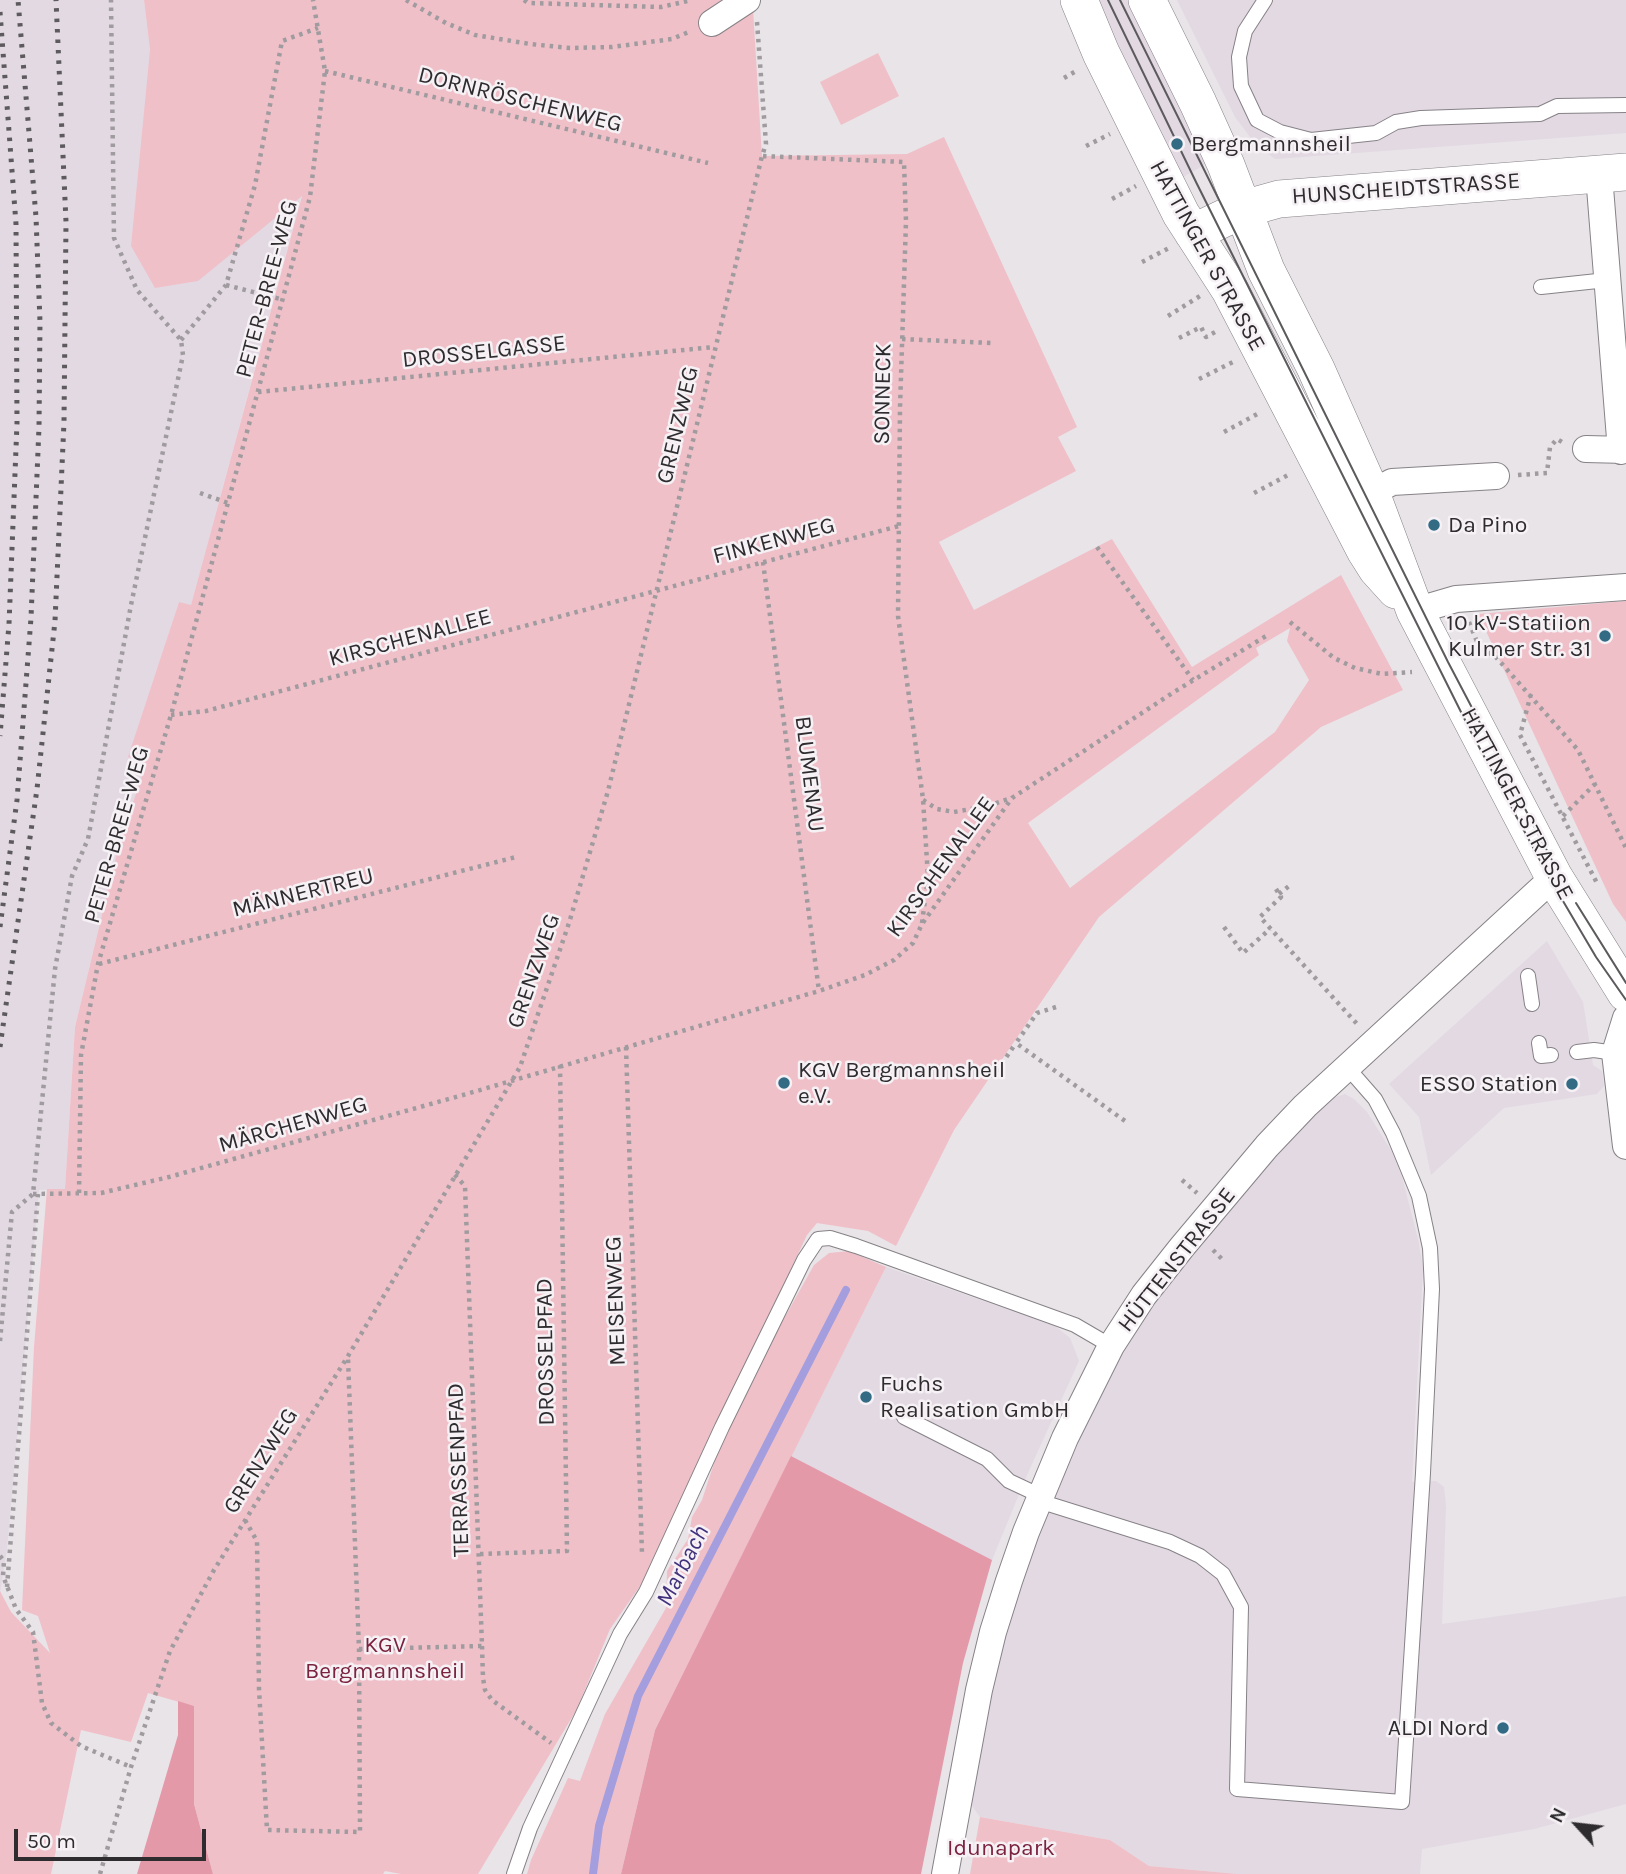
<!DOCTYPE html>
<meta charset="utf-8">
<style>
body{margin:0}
#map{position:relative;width:1626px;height:1874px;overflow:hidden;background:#e8e4e8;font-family:Karla,sans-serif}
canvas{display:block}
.north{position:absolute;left:1542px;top:1790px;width:70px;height:70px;-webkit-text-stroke:5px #f6f1f5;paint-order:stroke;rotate:297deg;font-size:19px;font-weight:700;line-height:28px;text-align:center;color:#2e2c2e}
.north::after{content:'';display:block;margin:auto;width:24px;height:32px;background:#2e2c2e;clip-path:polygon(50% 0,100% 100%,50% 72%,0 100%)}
.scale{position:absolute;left:14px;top:1829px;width:192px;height:32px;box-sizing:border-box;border:4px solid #2e2c2e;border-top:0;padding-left:9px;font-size:21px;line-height:24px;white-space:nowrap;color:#2e2c2e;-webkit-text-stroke:5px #f6f1f5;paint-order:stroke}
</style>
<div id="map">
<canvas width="1626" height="1874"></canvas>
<div class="north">N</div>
<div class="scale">50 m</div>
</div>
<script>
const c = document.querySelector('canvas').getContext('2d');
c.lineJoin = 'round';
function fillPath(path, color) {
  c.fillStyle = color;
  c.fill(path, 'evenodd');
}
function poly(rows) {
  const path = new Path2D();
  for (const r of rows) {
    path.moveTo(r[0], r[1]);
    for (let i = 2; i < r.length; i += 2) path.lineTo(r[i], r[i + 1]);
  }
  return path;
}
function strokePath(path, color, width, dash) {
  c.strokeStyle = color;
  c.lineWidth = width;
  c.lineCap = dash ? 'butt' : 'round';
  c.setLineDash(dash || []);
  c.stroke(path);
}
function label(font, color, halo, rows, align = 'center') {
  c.font = font + ' Karla,sans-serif';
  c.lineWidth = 5;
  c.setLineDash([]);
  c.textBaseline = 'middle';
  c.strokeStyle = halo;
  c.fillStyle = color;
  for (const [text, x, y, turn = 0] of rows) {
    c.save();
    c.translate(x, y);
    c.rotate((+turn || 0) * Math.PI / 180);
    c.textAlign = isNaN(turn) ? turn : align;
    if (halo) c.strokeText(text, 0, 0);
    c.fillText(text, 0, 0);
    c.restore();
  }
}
const built = poly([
 [0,0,144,0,150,50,302,194,191,606,179,602,129,757,146,764,120,840,75,1027,65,1189,39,1190,7,1549,0,1593],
 [1092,0,1135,0,1206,164,1178,180],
 [1177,0,1626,0,1626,133,1275,159,1257,146,1235,117],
 [1547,941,1583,1002,1593,1065,1602,1071,1604,1086,1597,1094,1504,1108,1431,1175,1419,1117,1389,1084],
 [1345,1094,1354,1099,1367,1112,1392,1152,1402,1177,1418,1239,1423,1268,1412,1482,1436,1481,1444,1487,1446,1506,1442,1624,1535,1611,1626,1596,1626,1804,1534,1829,1422,1849,1420,1874,1238,1874,1149,1866,1110,1840,980,1817,970,1803,976,1770,997,1669,1017,1592,1037,1535,1090,1407,1135,1329,1216,1223,1327,1100],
 [886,1267,1055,1326,1070,1338,1079,1361,1027,1475,992,1560,791,1456]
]);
const green = poly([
 [144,0,748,0,753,9,762,156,907,154,944,137,1077,427,1058,437,1076,471,939,542,974,610,1112,539,1192,667,1341,575,1403,690,1321,727,1099,917,954,1130,896,1246,868,1231,817,1223,807,1235,645,1579,610,1629,577,1709,478,1874,401,1874,385,1871,383,1874,213,1874,194,1804,193,1706,148,1693,131,1742,81,1730,51,1874,0,1874,0,1591,11,1612,50,1653,38,1616,22,1610,34,1347,47,1189,65,1189,75,1027,120,840,146,764,128,757,179,602,191,605,302,196,198,281,155,288,131,246,150,50],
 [1290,628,1287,641,1309,680,1275,732,1070,888,1028,823,1259,655,1256,648],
 [878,53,899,96,841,125,820,82],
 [1626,601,1626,922,1613,904,1478,614],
 [849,1251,886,1267,655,1730,621,1874,527,1874,531,1860,568,1778,580,1781,605,1714,666,1608,667,1571,688,1539,692,1517,702,1500,721,1442,781,1317,786,1315,814,1265,829,1253],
 [980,1817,1110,1840,1149,1866,1238,1874,970,1874]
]);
const forest = poly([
 [791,1456,992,1560,963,1663,921,1874,621,1874,655,1730],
 [178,1701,194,1706,194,1804,213,1874,137,1874,178,1735]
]);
const stream = poly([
 [593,1874,599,1826,638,1696,846,1290]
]);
const path = poly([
 [406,0,446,23,475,35,530,44,570,48,612,47,672,39,691,31],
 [524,0,528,3,661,7,692,0],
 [757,22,766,144,762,156,904,162,906,221,900,408,898,616,923,799,928,877,922,923],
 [325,71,708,163],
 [1064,78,1076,71],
 [1086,146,1110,134],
 [1112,199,1136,186],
 [1142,262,1169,248],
 [226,285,284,300],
 [1168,316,1200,296],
 [1179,338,1201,327,1206,337,1217,331],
 [902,339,992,343],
 [181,340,226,285,255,185,282,41,318,28],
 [1199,379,1233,362],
 [258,392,714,347],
 [1224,432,1261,412],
 [1518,475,1547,473,1550,447,1557,439,1562,442],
 [200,493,228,503],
 [1254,493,1290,474],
 [1097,547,1193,680],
 [763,562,819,991],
 [1290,622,1334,658,1355,668,1382,674,1412,672],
 [1469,622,1480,649,1470,653],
 [1480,649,1495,656,1578,750,1626,848],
 [1531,694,1520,735,1598,885],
 [171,715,206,711,899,526],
 [923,800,937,809,954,812,988,806,1011,798],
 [1563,816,1595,784],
 [1276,889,1281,897,1260,917,1358,1025],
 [1279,894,1289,886],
 [1224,927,1243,953,1270,929],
 [99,964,516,857],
 [1056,1007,1037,1013,1016,1043,1125,1121],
 [626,1047,642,1554],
 [992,1078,1016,1043],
 [1182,1180,1197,1193],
 [79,1193,81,1055,98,964,171,715,310,197,325,71,313,0],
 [33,1194,101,1193,169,1177,463,1095,819,991,865,975,894,960,913,943,922,924,1012,798,1174,692,1266,636],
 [1213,1250,1222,1259],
 [0,1341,12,1212,33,1194,55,969,72,876,88,839,131,605,183,355,181,340,137,290,114,238,111,0],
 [245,1520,257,1541,259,1689,267,1830,360,1832,359,1649,348,1358],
 [480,1554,567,1551,560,1065],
 [0,1556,4,1561,3,1576,16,1609,33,1632,42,1703,51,1723,81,1746,131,1767],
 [7,1587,38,1194],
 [482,1646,483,1678,485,1690,492,1700,551,1743],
 [359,1649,482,1646,465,1186,454,1174],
 [100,1874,131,1767,170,1651,214,1570,348,1356,520,1067,569,923,608,791,762,156]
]);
const lane = poly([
 [1265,0,1245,31,1239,57,1241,86,1257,120,1280,132,1311,140,1376,133,1396,122,1421,118,1540,114,1557,106,1626,105],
 [1541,287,1607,280],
 [1528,976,1532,1004],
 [1539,1043,1541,1056,1551,1055],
 [1577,1052,1594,1050,1615,1053],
 [904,1417,987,1459,1009,1481,1041,1496],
 [1039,1501,1170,1542,1200,1556,1223,1574,1241,1607,1237,1789,1402,1802,1423,1473,1432,1289,1430,1248,1419,1196,1393,1133,1375,1099,1347,1067],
 [514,1874,530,1828,620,1634,646,1592,722,1427,804,1260,818,1239,830,1238,856,1246,1075,1325,1111,1346]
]);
const street = poly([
 [712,23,747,0],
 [1599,175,1621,451],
 [1586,449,1626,450],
 [1371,493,1392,482,1496,476],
 [1415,611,1456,599,1626,587],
 [1626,1018,1615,1053,1626,1146],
 [945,1874,979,1690,993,1632,1009,1581,1026,1532,1065,1438,1111,1346,1144,1295,1182,1247,1267,1146,1305,1106,1554,877]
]);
const secondary = poly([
 [1079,0,1101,53,1181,214,1230,290,1365,550,1377,569,1396,590],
 [1147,0,1198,103,1226,165,1266,270,1316,369,1371,493,1415,611,1554,877,1626,993],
 [1193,233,1243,209,1279,199,1626,172]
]);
const tram = poly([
 [1108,0,1196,182,1471,732,1550,879,1596,957,1626,1000],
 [1120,0,1448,662,1555,866],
 [1576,903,1626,983]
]);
const rail = poly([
 [0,12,16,224,17,423,9,624,0,736],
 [0,927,17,800,31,618,39,427,40,322,36,217,18,0],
 [0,1047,37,789,55,621,64,422,66,222,56,0]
]);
const markers = [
 [1177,144,7,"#336b85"],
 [1434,525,7,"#336b85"],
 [1605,636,7,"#336b85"],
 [784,1083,7,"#336b85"],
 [1572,1084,7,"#336b85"],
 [866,1397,7,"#336b85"],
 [1503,1728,7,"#336b85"]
];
const streetNames = [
 ["DORNRÖSCHENWEG",520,100,14],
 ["HUNSCHEIDTSTRASSE",1406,189,-4],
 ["HATTINGER STRASSE",1207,256,61],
 ["PETER-BREE-WEG",267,289,-75],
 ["DROSSELGASSE",484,352,-6],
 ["SONNECK",883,394,-89],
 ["GRENZWEG",678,425,-77],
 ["FINKENWEG",774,541,-15],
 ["KIRSCHENALLEE",410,638,-15],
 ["BLUMENAU",809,774,83],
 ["HATTINGER STRASSE",1517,804,62],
 ["PETER-BREE-WEG",117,835,-74],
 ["KIRSCHENALLEE",941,867,-54],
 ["MÄNNERTREU",303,893,-14],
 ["GRENZWEG",534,971,-71],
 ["MÄRCHENWEG",293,1125,-16],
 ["HÜTTENSTRASSE",1177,1260,-52],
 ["MEISENWEG",616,1301,-92],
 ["DROSSELPFAD",546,1352,-91],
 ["GRENZWEG",261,1461,-58],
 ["TERRASSENPFAD",459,1470,-92]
];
const poiNames = [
 ["Bergmannsheil",1191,144],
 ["Da Pino",1448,525],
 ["10 kV-Statiion",1591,623,"right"],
 ["Kulmer Str. 31",1591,649,"right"],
 ["KGV Bergmannsheil",798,1070],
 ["e.V.",798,1096],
 ["ESSO Station",1558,1084,"right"],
 ["Fuchs",880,1384],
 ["Realisation GmbH",880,1410],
 ["ALDI Nord",1489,1728,"right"]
];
const parkNames = [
 ["KGV",385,1645],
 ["Bergmannsheil",385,1671],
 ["Idunapark",1001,1848]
];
const waterNames = [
 ["Marbach",683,1566,-63]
];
fillPath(built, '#e3d9e3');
fillPath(green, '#f0c0c9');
fillPath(forest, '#e499a9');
strokePath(stream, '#a59ede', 8);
strokePath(lane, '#868286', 16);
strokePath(street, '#868286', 28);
strokePath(secondary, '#868286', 38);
strokePath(path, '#9f9b9f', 4.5, [3.5, 5]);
strokePath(lane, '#fff', 14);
strokePath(street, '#fff', 26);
strokePath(secondary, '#fff', 37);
strokePath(tram, '#5c5a5c', 2);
strokePath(rail, '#5c5a5c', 5, [3.5, 7]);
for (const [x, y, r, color] of markers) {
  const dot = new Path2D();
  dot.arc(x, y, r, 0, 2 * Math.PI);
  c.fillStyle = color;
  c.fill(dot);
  strokePath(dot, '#f6f1f5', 2.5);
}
label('23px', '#2e2c2e', '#f6f1f5', streetNames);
label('23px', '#2e2c2e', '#f6f1f5', poiNames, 'left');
label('23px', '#7a223e', '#f6f1f5', parkNames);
label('italic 24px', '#42327d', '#f6f1f5', waterNames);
</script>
